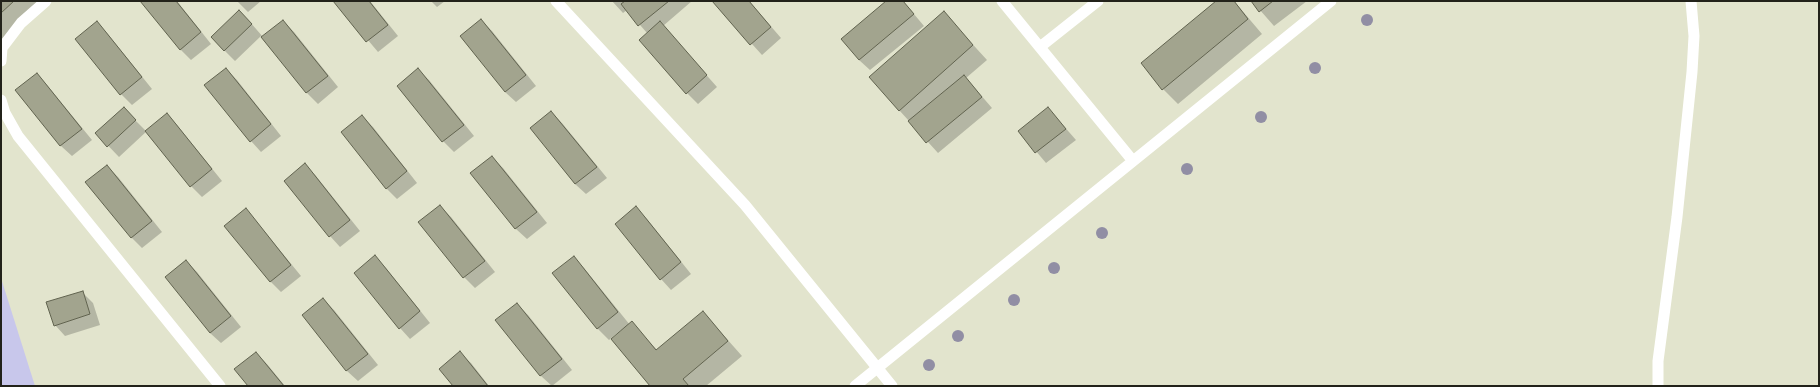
<!DOCTYPE html>
<style>
body{margin:0}
#map{position:relative;width:1820px;height:387px;overflow:hidden;background:#e2e4cd;font-family:"Exo 2",sans-serif}
canvas{display:block}
.frame{position:absolute;inset:0;border:2px solid #22221a;pointer-events:none}
</style>
<div id="map">
<canvas width="1820" height="387"></canvas>
<div class="frame"></div>
</div>
<script>
const c = document.querySelector('canvas').getContext('2d');
c.lineJoin = 'round';
function fillPath(path, color) {
  c.fillStyle = color;
  c.fill(path, 'evenodd');
}
function poly(rows) {
  const path = new Path2D();
  for (const r of rows) {
    path.moveTo(r[0], r[1]);
    for (let i = 2; i < r.length; i += 2) path.lineTo(r[i], r[i + 1]);
  }
  return path;
}
function strokePath(path, color, width, dash) {
  c.strokeStyle = color;
  c.lineWidth = width;
  c.lineCap = dash ? 'butt' : 'round';
  c.setLineDash(dash || []);
  c.stroke(path);
}
const green = poly([
 [1,278,35,386,1,386]
]);
const shadow = poly([
 [1,1,45,1,1,40],
 [141,1,177,1,211,44,191,60,180,49],
 [237,1,261,1,248,12],
 [335,1,370,1,398,36,378,52],
 [431,1,445,1,437,7],
 [612,1,692,1,663,26,717,87,698,104,687,93,647,33,627,10,623,13],
 [713,1,749,1,781,38,762,55],
 [888,1,903,1,924,26,870,70,859,60],
 [1218,1,1234,1,1262,34,1178,104,1163,89],
 [1252,1,1307,1,1274,26],
 [944,13,987,60,966,78,992,108,938,153,899,110],
 [481,20,492,31,536,86,516,102,505,92],
 [283,21,294,32,338,87,318,104,307,93,261,36,235,61,224,50,250,22,263,37],
 [97,23,107,33,152,89,132,105,121,94],
 [226,69,237,80,281,136,261,152,251,141],
 [418,70,429,80,474,136,454,152,443,141,398,86],
 [37,74,47,85,92,140,72,156,61,146,17,90],
 [1048,108,1076,140,1046,163,1019,131],
 [551,112,562,123,607,178,586,194,575,184,531,128],
 [167,114,177,125,222,181,202,197,191,186,147,131,119,157,96,133,134,119,146,131],
 [362,116,373,127,417,183,397,199,386,188],
 [492,157,503,168,547,223,527,239,516,229,472,173],
 [305,165,316,176,360,231,340,247,330,236],
 [107,166,118,177,162,232,142,248,131,237],
 [440,206,451,217,495,272,475,288,464,277,420,222],
 [636,208,647,219,691,274,671,290,661,279,616,224],
 [246,210,256,221,301,276,281,292,270,281],
 [375,257,386,268,430,323,410,339,400,328,355,273],
 [573,257,584,268,630,325,632,323,657,350,703,312,742,356,706,386,651,386,621,330,609,340,598,329,553,274],
 [186,261,197,272,241,327,221,343,210,333],
 [82,292,93,303,100,325,65,336,55,325],
 [323,299,334,310,378,365,358,381,347,371,303,315],
 [517,304,528,315,572,370,552,386,541,376,497,320],
 [256,353,267,364,285,386,249,386],
 [460,353,471,363,489,386,454,386]
]);
const building = poly([
 [1,1,14,1,1,13,1,1],
 [140,1,176,1,201,32,180,50,140,1],
 [333,1,369,1,388,25,366,42,333,1],
 [625,1,669,1,638,26,621,4,625,1],
 [712,1,749,1,771,27,750,45,712,1],
 [886,1,903,1,914,14,859,60,841,39,886,1],
 [1216,1,1234,1,1248,19,1162,90,1141,63,1216,1],
 [1251,1,1273,1,1259,12,1251,1],
 [239,10,252,24,224,51,211,37,239,10],
 [944,11,973,45,899,111,869,77,944,11],
 [481,19,526,75,505,92,460,36,481,19],
 [283,20,328,76,306,93,261,37,283,20],
 [97,21,142,77,120,95,75,39,97,21],
 [660,21,707,75,686,94,639,40,660,21],
 [226,68,271,124,250,142,204,85,226,68],
 [418,68,464,125,442,142,397,86,418,68],
 [37,73,82,129,60,146,15,90,37,73],
 [964,75,982,97,926,143,908,121,964,75],
 [124,107,136,120,107,147,95,133,124,107],
 [1048,107,1066,129,1035,153,1018,131,1048,107],
 [551,111,597,167,575,184,530,128,551,111],
 [167,113,212,169,190,187,145,131,167,113],
 [362,115,407,171,386,189,341,132,362,115],
 [492,156,537,212,515,229,470,173,492,156],
 [305,163,350,220,329,237,284,181,305,163],
 [107,165,152,221,131,238,85,182,107,165],
 [440,205,485,261,463,278,418,222,440,205],
 [636,206,681,262,660,280,615,224,636,206],
 [246,208,291,265,270,282,224,226,246,208],
 [375,255,420,311,399,329,354,273,375,255],
 [574,256,618,312,597,329,552,273,574,256],
 [186,260,231,316,210,333,165,277,186,260],
 [83,291,90,314,54,326,46,302,83,291],
 [323,298,368,354,346,371,302,315,323,298],
 [517,303,562,359,540,376,495,320,517,303],
 [703,311,728,341,683,379,689,386,650,386,611,339,632,321,656,350,703,311],
 [460,351,488,386,453,386,439,369,460,351],
 [256,352,284,386,248,386,234,369,256,352]
]);
const lane = poly([
 [556,1,745,205,892,386],
 [1002,1,1133,161],
 [1040,47,1098,1],
 [1,61,2,48,21,23,46,1],
 [1,100,5,113,18,136,220,386],
 [855,386,1331,1],
 [1658,386,1658,361,1677,217,1692,72,1694,36,1691,1]
]);
const trees = [
 [1367,20],
 [1315,68],
 [1261,117],
 [1187,169],
 [1102,233],
 [1054,268],
 [1014,300],
 [958,336],
 [929,365]
];
fillPath(green, '#c8c7eb');
fillPath(shadow, '#0003');
fillPath(building, '#a2a48e');
strokePath(building, '#61634f', 1);
strokePath(lane, '#fff', 11);
c.fillStyle = '#918ea4';
for (const [x, y] of trees) {
  c.beginPath();
  c.arc(x, y, 6, 0, 2 * Math.PI);
  c.fill();
}
</script>
